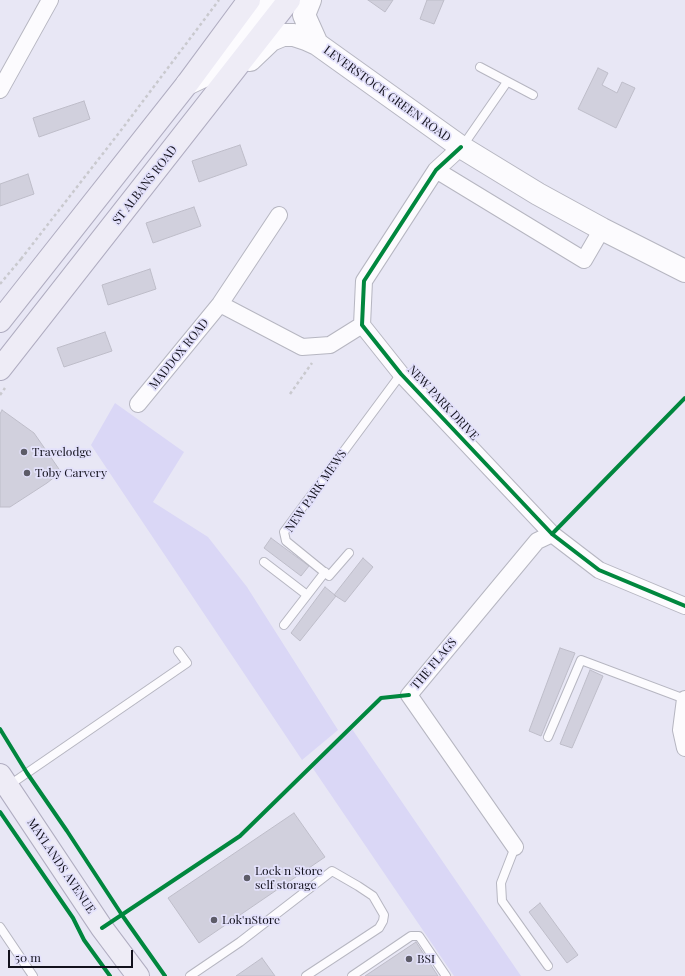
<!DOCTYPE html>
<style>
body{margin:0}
#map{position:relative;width:685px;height:976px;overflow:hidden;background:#e8e7f5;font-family:"Playfair Display",serif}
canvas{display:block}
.scale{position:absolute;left:8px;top:950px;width:125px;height:18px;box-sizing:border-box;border:2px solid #12111c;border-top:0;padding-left:5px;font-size:12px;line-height:14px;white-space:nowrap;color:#12111c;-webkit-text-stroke:3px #e3e1fb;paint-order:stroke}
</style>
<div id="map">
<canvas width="685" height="976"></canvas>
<div class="scale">50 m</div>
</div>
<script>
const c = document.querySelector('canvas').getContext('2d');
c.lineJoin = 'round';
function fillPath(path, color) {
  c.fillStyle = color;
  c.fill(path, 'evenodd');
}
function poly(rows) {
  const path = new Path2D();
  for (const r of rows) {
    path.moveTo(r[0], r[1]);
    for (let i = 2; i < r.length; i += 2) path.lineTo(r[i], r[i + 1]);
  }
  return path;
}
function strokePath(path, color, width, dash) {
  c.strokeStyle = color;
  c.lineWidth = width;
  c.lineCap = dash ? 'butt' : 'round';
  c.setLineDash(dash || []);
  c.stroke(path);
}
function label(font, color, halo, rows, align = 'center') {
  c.font = font + ' "Playfair Display",serif';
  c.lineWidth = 3.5;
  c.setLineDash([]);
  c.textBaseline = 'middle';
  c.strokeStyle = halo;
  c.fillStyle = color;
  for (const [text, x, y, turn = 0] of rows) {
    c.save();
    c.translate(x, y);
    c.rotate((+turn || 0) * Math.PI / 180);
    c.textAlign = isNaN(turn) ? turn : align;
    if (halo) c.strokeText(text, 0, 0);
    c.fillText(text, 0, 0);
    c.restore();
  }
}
const green = poly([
 [115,403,184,452,153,502,208,537,247,587,338,730,302,760,91,445],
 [352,729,521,976,454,976,312,767]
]);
const building = poly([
 [368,0,393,0,385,12,368,0],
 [427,0,444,0,434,24,420,19,427,0],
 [598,68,608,73,602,85,617,93,622,82,635,88,616,128,578,109,598,68],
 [84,101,90,119,39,137,33,118,84,101],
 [240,145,247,165,199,182,192,161,240,145],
 [28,174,34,194,0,206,0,184,28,174],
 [194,207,201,226,153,243,146,223,194,207],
 [150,269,156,289,108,305,102,285,150,269],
 [105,332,112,351,64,367,57,348,105,332],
 [2,410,34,433,61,472,47,483,10,507,0,507,0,414,2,410],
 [271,538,309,566,301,576,264,548,271,538],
 [363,558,373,567,345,602,334,595,363,558],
 [325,587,336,596,300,641,291,633,325,587],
 [560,648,575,653,541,736,529,731,560,648],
 [590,670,603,676,572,748,560,744,590,670],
 [294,813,325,857,199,943,168,898,294,813],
 [540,903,578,955,567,963,529,912,540,903],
 [416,942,438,976,365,976,416,942],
 [262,958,275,976,236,976,262,958]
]);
const path = poly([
 [21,259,122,129,219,0],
 [0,284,21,259,21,260],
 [290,394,312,363],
 [0,395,5,388]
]);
const lane = poly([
 [480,67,533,95],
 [462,147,507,82],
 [349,553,329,576,286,541,284,532,401,374],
 [264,562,307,595],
 [284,625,325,572],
 [548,737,581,660,685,699],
 [8,786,187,663,178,651],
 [515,847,501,883,502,901,548,966],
 [0,927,33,976],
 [190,976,240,942,332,871,358,886,373,896,384,915,383,921,379,928,306,976],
 [352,976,411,936,419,936,446,976]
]);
const street = poly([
 [0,90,50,0],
 [461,147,436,170,364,281,362,325,401,374,552,534,599,570,685,606],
 [436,170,584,260,602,229],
 [220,304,302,347,330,345,362,325],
 [138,404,220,304,279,215],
 [685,699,681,730,685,748],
 [515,847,409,695,537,541,552,534]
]);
const secondary = poly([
 [310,0,304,15,317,44],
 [250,60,271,40,283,35,294,35,306,39,317,44,461,147,538,194,602,229,685,271],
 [187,84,208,74,254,13,266,0]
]);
const primary = poly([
 [0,321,187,84,249,0],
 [0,369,289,0],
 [0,775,102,928,138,976]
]);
const cycleway = poly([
 [461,147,436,170,364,281,362,325,401,374,552,534,599,570,685,606],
 [552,534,685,398],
 [0,729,27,773,67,831,122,915,165,976],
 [0,812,73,918,84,940,110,976],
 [102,928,240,836,381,698,409,695]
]);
const markers = [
 [24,452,4,"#5d5c68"],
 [27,473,4,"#5d5c68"],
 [247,878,4,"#5d5c68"],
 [214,920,4,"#5d5c68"],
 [409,959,4,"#5d5c68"]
];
const streetNames = [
 ["LEVERSTOCK GREEN ROAD",387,94,36],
 ["ST ALBANS ROAD",145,185,-52],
 ["MADDOX ROAD",179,354,-51],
 ["NEW PARK DRIVE",443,403,47],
 ["NEW PARK MEWS",316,491,-55],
 ["THE FLAGS",434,664,-50],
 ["MAYLANDS AVENUE",61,866,56]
];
const poiNames = [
 ["Travelodge",32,452],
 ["Toby Carvery",35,473],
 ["Lock n Store",255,871],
 ["self storage",255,885],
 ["Lok'nStore",222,920],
 ["BSI",417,959]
];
fillPath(green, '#dad7f6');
fillPath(building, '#d1d0dd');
strokePath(building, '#bebdc9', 1);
strokePath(lane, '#b6b6c1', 10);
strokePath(street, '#b6b6c1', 18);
strokePath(secondary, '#b6b6c1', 24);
strokePath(primary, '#b0adc1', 24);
strokePath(path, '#c9c9ce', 2.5, [3, 3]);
strokePath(lane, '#fcfbfe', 8);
strokePath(street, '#fcfbfe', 16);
strokePath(secondary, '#fcfbfe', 22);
strokePath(primary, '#eeecf6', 22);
strokePath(cycleway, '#00873e', 4);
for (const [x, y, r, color] of markers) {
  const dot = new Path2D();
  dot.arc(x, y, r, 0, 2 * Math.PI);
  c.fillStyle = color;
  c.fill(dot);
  strokePath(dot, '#e3e1fb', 1.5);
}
label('12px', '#12111c', '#e3e1fb', streetNames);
label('12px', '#12111c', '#e3e1fb', poiNames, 'left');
</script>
